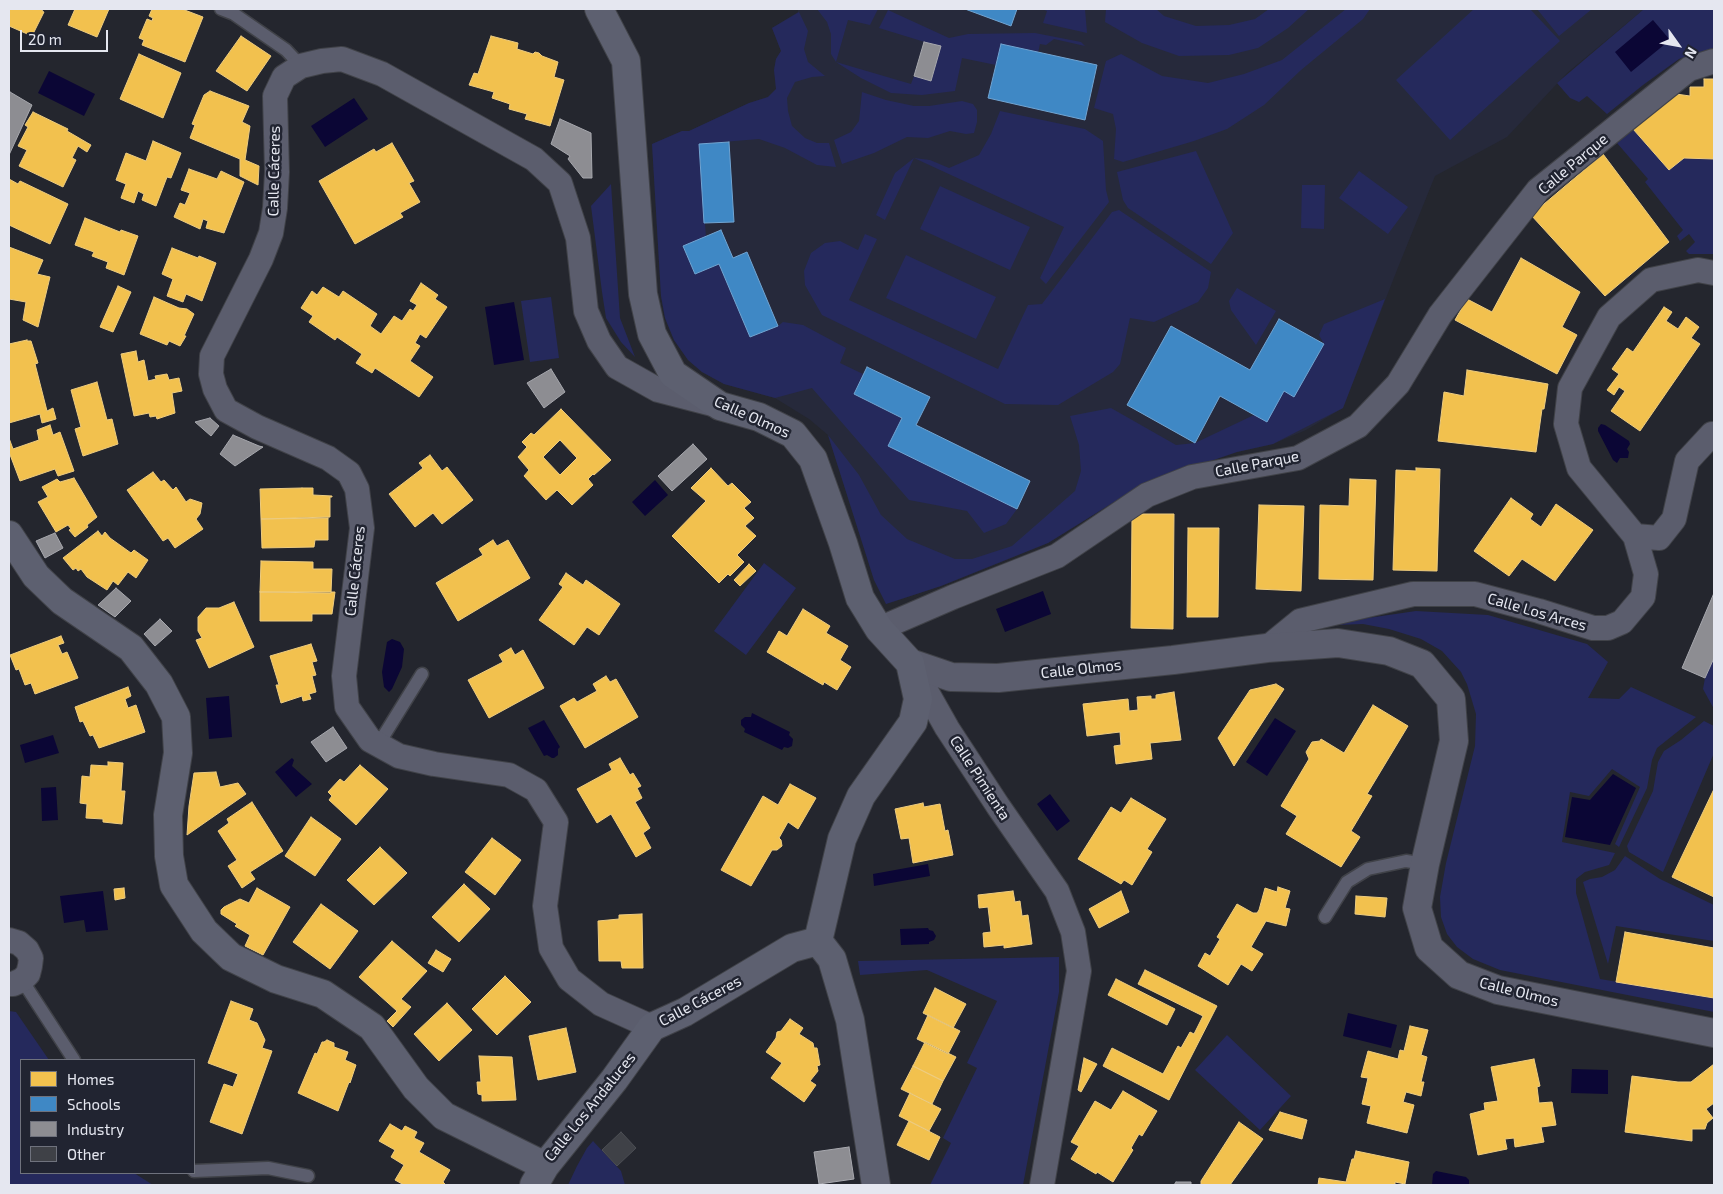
<!DOCTYPE html>
<meta charset="utf-8">
<style>
body{margin:0}
#map{position:relative;width:1723px;height:1194px;overflow:hidden;background:#24262e;font-family:"Exo 2",sans-serif}
canvas{display:block}
.frame{position:absolute;inset:0;border:10px solid #e5e7f0;pointer-events:none}
.legend{position:absolute;left:20px;top:1059px;width:175px;height:115px;box-sizing:border-box;background:#212431;border:1px solid #6f727d;margin:0;padding:6px 9px;list-style:none;font-size:15px;color:#e5e7f0}
.legend li{display:flex;align-items:center;gap:10px;height:25px}
.legend b{width:25px;border:1px solid #6f727d}
.north{position:absolute;left:1653px;top:20px;width:50px;height:50px;-webkit-text-stroke:4px #212431;paint-order:stroke;rotate:122deg;font-size:14px;font-weight:700;line-height:20px;text-align:center;color:#e5e7f0}
.north::after{content:'';display:block;margin:auto;width:18px;height:22px;background:#e5e7f0;clip-path:polygon(50% 0,100% 100%,50% 72%,0 100%)}
.scale{position:absolute;left:20px;top:30px;width:88px;height:22px;box-sizing:border-box;border:2px solid #e5e7f0;border-top:0;padding-left:6px;font-size:15px;line-height:18px;white-space:nowrap;color:#e5e7f0;-webkit-text-stroke:4px #212431;paint-order:stroke}
</style>
<div id="map">
<canvas width="1723" height="1194"></canvas>
<div class="frame"></div>
<ul class="legend">
<li><b style="height:14px;background:#f2c14e"></b>Homes</li>
<li><b style="height:14px;background:#3f88c5"></b>Schools</li>
<li><b style="height:14px;background:#8d8d92"></b>Industry</li>
<li><b style="height:14px;background:#3f4147"></b>Other</li>
</ul>
<div class="north">N</div>
<div class="scale">20 m</div>
</div>
<script>
const c = document.querySelector('canvas').getContext('2d');
c.lineJoin = 'round';
function fillPath(path, color) {
  c.fillStyle = color;
  c.fill(path, 'evenodd');
}
function poly(rows) {
  const path = new Path2D();
  for (const r of rows) {
    path.moveTo(r[0], r[1]);
    for (let i = 2; i < r.length; i += 2) path.lineTo(r[i], r[i + 1]);
  }
  return path;
}
function strokePath(path, color, width, dash) {
  c.strokeStyle = color;
  c.lineWidth = width;
  c.lineCap = dash ? 'butt' : 'round';
  c.setLineDash(dash || []);
  c.stroke(path);
}
function label(font, color, halo, rows, align = 'center') {
  c.font = font + ' "Exo 2",sans-serif';
  c.lineWidth = 5;
  c.setLineDash([]);
  c.textBaseline = 'middle';
  c.strokeStyle = halo;
  c.fillStyle = color;
  for (const [text, x, y, turn = 0] of rows) {
    c.save();
    c.translate(x, y);
    c.rotate((+turn || 0) * Math.PI / 180);
    c.textAlign = isNaN(turn) ? turn : align;
    if (halo) c.strokeText(text, 0, 0);
    c.fillText(text, 0, 0);
    c.restore();
  }
}
const built = poly([
 [798,9,1644,9,1567,73,1507,137,1435,176,1397,270,1343,408,1306,430,1273,444,1237,452,1143,484,1048,543,941,586,886,604,874,580,828,435,809,419,775,398,724,384,702,372,688,360,674,340,665,318,661,296,652,144,682,131,689,131,749,103,768,97,776,89,774,70,776,59,781,51,772,28,798,12]
]);
const green = poly([
 [817,9,878,9,870,25,848,20,836,62,911,84,914,76,931,81,941,47,879,28,888,10,949,38,968,34,1035,33,1081,42,1085,46,1054,39,1046,45,1040,44,1038,53,1001,44,996,65,962,58,955,91,922,95,891,93,861,78,836,62,831,54,831,34,827,22],
 [1042,9,1085,9,1087,33,1043,23,1047,11],
 [1106,9,1156,9,1164,16,1196,26,1229,25,1255,19,1269,9,1309,9,1288,28,1258,48,1229,55,1179,56,1142,43,1105,22],
 [1346,9,1370,9,1363,19,1301,70,1264,105,1227,129,1194,141,1123,162,1114,159,1116,129,1113,114,1094,108,1106,61,1121,54,1162,76,1208,83,1244,74,1282,60],
 [1474,9,1530,9,1560,41,1450,140,1396,80],
 [1537,9,1592,9,1559,36],
 [1644,9,1714,9,1714,48,1679,59,1643,85,1607,114,1587,96,1579,102,1570,98,1557,83],
 [799,12,808,31,804,49,808,62,825,76,812,77,795,82,787,98,788,111,792,126,805,138,817,143,829,143,836,167,817,165,785,148,759,139,699,144,706,237,683,246,695,274,719,264,750,337,778,326,783,322,803,325,846,348,840,363,863,374,854,394,902,418,889,446,1017,509,1006,524,984,533,967,511,909,500,812,388,775,398,724,384,702,372,688,360,674,340,665,318,661,296,652,144,682,131,689,131,749,103,768,97,776,89,774,70,776,59,781,51,772,28],
 [862,92,886,100,914,106,929,106,962,101,973,104,977,110,977,122,974,133,966,134,950,131,928,138,907,137,874,153,842,164,834,140,851,132,859,121],
 [1000,111,1085,129,1103,141,1106,190,1109,202,1046,284,1040,278,1064,227,914,158,885,220,876,215,895,173,914,158,930,160,949,168,979,155,991,134],
 [1633,129,1669,170,1684,158,1714,159,1714,254,1689,254,1686,251,1695,242,1689,234,1680,241,1677,236,1683,230,1645,182,1648,179,1617,143],
 [1196,151,1233,233,1211,264,1128,208,1123,200,1117,172],
 [1359,171,1408,207,1388,234,1339,198],
 [611,184,620,318,635,357,621,342,606,318,602,292,591,206],
 [1302,185,1325,185,1324,229,1301,228],
 [940,186,1030,227,1010,270,920,229],
 [1119,210,1211,272,1208,288,1198,302,1154,322,1130,318,1120,364,1113,372,1058,405,1005,404,822,315,805,285,804,271,811,253,825,243,840,241,858,250,865,234,877,239,849,300,998,369,1028,305,1042,304,1112,212],
 [906,255,996,297,976,339,886,298],
 [1237,288,1276,311,1256,345,1231,310,1229,301],
 [551,297,559,358,530,362,521,301],
 [1385,299,1343,408,1273,444,1237,452,1143,484,1048,543,941,586,886,604,874,580,828,435,859,475,881,515,907,539,955,559,972,559,1012,546,1075,491,1081,471,1079,445,1070,416,1111,408,1176,445,1195,443,1254,415,1284,391,1294,397,1324,344,1319,335,1324,324],
 [764,563,796,588,746,655,714,631],
 [1416,611,1488,615,1587,644,1608,662,1588,698,1619,699,1631,687,1696,717,1657,748,1652,760,1647,788,1619,847,1615,844,1640,787,1612,769,1589,796,1570,792,1562,842,1615,853,1609,865,1585,872,1576,879,1576,893,1600,979,1714,998,1714,1012,1500,970,1473,959,1457,947,1447,934,1441,917,1440,897,1446,863,1475,746,1476,714,1467,684,1461,672,1442,651,1421,639,1389,629,1363,624,1334,625,1368,618],
 [1714,658,1714,709,1703,689,1705,678],
 [1704,721,1714,726,1714,753,1663,872,1629,852,1627,846,1653,791,1658,762,1664,751,1681,740],
 [1625,856,1660,879,1714,905,1714,941,1616,926,1608,964,1583,882,1590,879,1602,877,1615,870],
 [1059,957,1059,992,1023,1185,930,1185,951,1143,943,1138,977,1068,967,1063,997,1001,927,970,860,975,858,961],
 [9,1011,16,1012,49,1060,21,1060,21,1173,134,1173,153,1185,9,1185],
 [1227,1035,1291,1096,1260,1130,1195,1070],
 [593,1141,621,1171,625,1185,568,1185,577,1166,587,1148]
]);
const water = poly([
 [1653,20,1670,40,1631,72,1615,52],
 [49,71,95,94,84,116,38,93],
 [354,98,368,119,325,147,311,126],
 [514,302,524,360,494,365,485,307],
 [1601,424,1605,425,1629,441,1630,444,1627,449,1629,452,1628,458,1620,458,1617,463,1613,460,1598,431,1598,428],
 [655,480,668,495,645,516,632,502],
 [1043,591,1051,614,1005,632,996,609],
 [392,639,400,642,404,649,402,667,392,689,389,692,384,687,382,672,387,642],
 [229,696,232,737,209,739,206,698],
 [752,713,790,732,789,735,793,739,792,746,788,748,784,747,782,750,744,732,745,729,741,725,741,720,745,717,751,717],
 [1275,718,1296,731,1267,776,1246,762],
 [544,720,560,747,558,749,558,755,554,758,552,758,547,755,544,756,528,728],
 [53,735,59,753,25,763,20,745],
 [292,758,294,760,292,766,312,784,296,797,275,772],
 [1613,774,1636,788,1610,845,1565,837,1572,797,1590,800],
 [56,787,58,820,42,821,41,788],
 [1050,794,1070,821,1057,831,1037,804],
 [928,864,930,876,874,886,873,874],
 [103,891,108,930,86,932,84,920,64,923,60,896],
 [928,928,929,930,933,931,936,936,934,940,929,942,929,944,901,945,900,929],
 [1348,1013,1397,1025,1391,1048,1343,1036],
 [1572,1069,1608,1070,1608,1094,1571,1093],
 [1436,1171,1466,1177,1469,1180,1469,1185,1432,1185,1433,1174]
]);
const homes = poly([
 [9,9,43,9,42,11,44,12,32,36,9,26,9,9],
 [75,9,109,9,97,37,68,25,75,9],
 [152,9,182,9,203,17,185,62,142,45,144,40,139,38,147,19,152,21,153,18,149,16,152,9],
 [241,36,271,56,247,91,216,71,241,36],
 [491,36,518,43,517,49,533,54,535,52,539,53,542,56,558,62,554,77,564,80,550,126,525,119,527,114,509,109,510,104,492,98,494,92,469,85,474,73,478,74,491,36],
 [139,54,181,73,163,118,120,99,139,54],
 [1704,79,1714,79,1714,159,1684,158,1669,170,1633,129,1676,94,1690,96,1690,87,1704,87,1704,79],
 [210,91,249,106,242,122,250,126,245,160,259,166,258,185,240,176,240,159,190,138,195,125,192,124,204,95,210,91],
 [33,112,68,129,67,131,91,145,87,152,78,146,72,158,76,160,63,187,19,166,27,150,18,146,28,127,25,125,33,112],
 [153,141,181,153,171,178,167,177,156,206,142,200,144,194,138,191,134,203,121,198,126,184,116,180,126,153,146,161,153,141],
 [392,143,414,181,409,183,420,202,400,213,403,217,355,244,319,181,374,149,376,152,392,143],
 [1603,154,1669,242,1605,296,1531,215,1603,154],
 [189,169,217,179,221,171,244,182,224,233,206,228,208,221,203,219,200,229,174,217,180,203,185,205,190,193,181,190,189,169],
 [9,179,18,184,20,181,68,204,50,244,9,225,9,179],
 [85,218,120,232,121,230,138,236,124,275,106,268,108,262,92,256,94,252,75,245,85,218],
 [9,247,43,260,37,274,50,277,38,327,23,320,26,302,9,299,9,247],
 [172,248,198,258,199,256,216,263,202,301,186,294,183,302,167,296,173,279,162,274,172,248],
 [1521,258,1580,292,1562,327,1577,335,1557,374,1455,320,1467,299,1492,312,1521,258],
 [421,283,438,295,435,299,447,307,426,338,420,334,415,343,420,346,410,361,433,377,419,397,375,368,372,373,356,363,362,354,337,337,335,340,309,322,313,316,301,308,312,291,317,295,323,287,339,297,343,291,377,314,370,326,381,334,394,316,402,321,410,309,413,311,417,305,410,301,421,283],
 [118,286,131,292,113,332,100,327,118,286],
 [154,297,179,308,187,309,194,314,184,336,186,336,180,346,169,341,167,345,140,334,154,297],
 [1664,307,1672,312,1666,321,1678,329,1686,317,1699,327,1691,338,1700,344,1640,431,1611,411,1625,391,1619,387,1614,395,1607,390,1619,374,1612,369,1627,348,1633,352,1664,307],
 [27,340,27,341,31,341,38,363,35,364,47,411,53,408,56,419,42,423,40,414,9,423,9,344,27,340],
 [136,351,138,362,144,360,148,381,156,379,155,376,167,374,169,380,179,378,182,391,172,393,175,413,157,419,156,416,150,417,149,413,134,416,121,354,136,351],
 [1467,370,1548,384,1544,409,1542,409,1536,452,1438,441,1444,392,1464,396,1467,370],
 [97,382,107,420,112,419,118,444,83,456,75,429,81,427,71,390,97,382],
 [561,409,611,460,594,475,593,474,588,479,593,485,572,505,557,490,546,500,524,476,529,470,518,457,527,447,522,442,531,433,534,435,561,409],
 [560,440,577,458,560,475,543,457,560,440],
 [50,425,53,435,60,432,74,471,58,476,55,469,20,481,9,452,9,438,13,449,39,440,37,430,50,425],
 [430,455,442,471,447,467,473,500,442,524,433,513,415,527,389,494,423,468,419,463,430,455],
 [711,468,728,486,732,483,751,502,744,508,754,518,745,526,756,536,737,555,744,562,730,576,728,574,719,583,672,536,706,501,691,488,711,468],
 [1416,468,1440,469,1437,571,1393,570,1396,470,1416,471,1416,468],
 [153,472,161,482,164,480,173,490,176,487,186,502,190,499,202,503,200,514,196,519,203,529,175,548,168,538,163,541,127,490,153,472],
 [74,478,97,517,87,525,88,527,75,537,69,530,71,529,68,525,56,532,38,502,48,497,42,487,57,479,60,482,74,478],
 [1350,479,1376,480,1373,580,1319,579,1320,505,1349,506,1350,479],
 [302,488,313,488,313,495,332,496,332,497,330,497,330,517,261,519,260,489,302,488],
 [1511,498,1533,514,1530,519,1541,527,1556,504,1593,530,1555,581,1522,559,1509,576,1474,551,1511,498],
 [1259,505,1304,506,1301,591,1256,589,1259,505],
 [1137,514,1174,514,1173,629,1131,628,1132,516,1137,514],
 [328,518,328,540,315,540,314,547,262,548,261,519,328,518],
 [1188,528,1219,528,1218,617,1187,617,1188,528],
 [98,531,102,536,105,532,110,538,131,553,134,550,148,560,136,578,128,572,118,585,113,581,107,590,87,577,81,569,78,571,76,568,73,570,63,558,98,531],
 [493,540,497,546,508,540,530,578,458,621,436,583,483,555,479,549,493,540],
 [261,561,313,562,313,569,332,569,331,593,260,592,261,561],
 [749,564,756,571,740,586,734,580,749,564],
 [566,573,583,585,586,580,620,604,599,635,587,627,574,645,539,620,563,587,559,584,566,573],
 [260,592,335,592,332,614,312,614,312,621,260,621,260,592],
 [234,602,254,647,209,668,196,640,202,638,198,631,198,617,206,608,219,608,234,602],
 [803,609,830,626,826,633,848,646,840,660,851,667,837,690,824,682,823,685,767,652,779,631,787,636,803,609],
 [61,636,64,643,58,645,62,654,67,652,78,678,35,694,31,683,25,685,19,669,16,670,10,655,61,636],
 [311,644,317,661,312,662,316,675,312,676,316,692,309,694,311,699,303,701,302,696,281,703,276,685,279,685,270,656,311,644],
 [511,648,515,655,523,650,544,688,489,718,468,680,503,662,499,655,511,648],
 [606,676,610,682,616,679,638,717,585,748,560,706,574,698,577,702,597,691,593,684,606,676],
 [1276,684,1284,689,1234,766,1218,738,1250,690,1276,684],
 [128,687,131,696,125,699,128,708,136,705,145,732,99,748,93,735,90,736,83,721,80,722,75,707,128,687],
 [1174,692,1181,740,1150,743,1152,759,1116,764,1114,746,1121,745,1120,732,1087,736,1083,704,1128,699,1129,711,1138,710,1137,697,1151,696,1151,699,1156,699,1156,695,1174,692],
 [1373,705,1408,726,1367,794,1372,796,1351,831,1360,837,1341,867,1286,834,1297,816,1281,806,1309,759,1306,752,1312,742,1320,741,1321,739,1344,753,1373,705],
 [620,758,630,775,633,773,641,786,637,788,642,798,635,802,650,828,643,833,651,848,636,857,611,814,597,823,577,789,612,770,609,764,620,758],
 [108,762,123,763,121,791,125,791,122,824,103,822,103,819,86,818,87,804,80,803,82,776,90,777,91,765,108,766,108,762],
 [360,765,388,789,356,825,329,800,332,796,328,792,340,779,344,782,360,765],
 [216,772,220,787,238,783,246,794,187,835,189,806,194,773,216,772],
 [790,784,816,798,798,829,788,822,779,838,781,840,782,846,777,850,772,850,751,886,721,870,763,796,778,805,790,784],
 [1714,789,1714,897,1672,877,1714,789],
 [1131,798,1166,819,1147,849,1152,852,1132,885,1124,880,1121,884,1078,859,1111,807,1121,813,1131,798],
 [252,802,283,851,250,872,255,879,242,888,228,866,237,860,218,831,229,823,227,819,252,802],
 [923,803,924,807,940,804,945,831,948,830,953,855,913,863,909,838,901,839,895,809,923,803],
 [311,817,341,839,315,876,285,856,311,817],
 [492,838,521,860,495,895,465,872,492,838],
 [380,847,407,873,374,905,347,880,380,847],
 [464,884,490,909,459,942,432,917,464,884],
 [1278,887,1290,891,1285,908,1290,909,1286,926,1266,921,1251,947,1263,954,1252,971,1241,964,1228,985,1198,966,1205,953,1210,956,1220,939,1217,937,1237,904,1253,913,1257,913,1259,910,1265,888,1277,892,1278,887],
 [124,888,125,898,115,900,114,889,124,888],
 [257,888,290,907,263,955,245,946,250,935,235,926,237,924,221,914,221,910,224,907,240,899,249,903,257,888],
 [1013,891,1015,902,1020,901,1022,916,1028,915,1032,944,1004,948,1004,945,984,947,983,933,991,932,988,907,979,908,978,895,1013,891],
 [1121,891,1129,912,1099,928,1089,909,1121,891],
 [1356,896,1387,898,1385,917,1355,914,1356,896],
 [321,904,358,931,330,969,293,942,321,904],
 [642,914,643,968,622,968,621,961,599,961,598,921,619,919,619,915,642,914],
 [1625,932,1714,948,1714,998,1616,982,1625,932],
 [392,941,427,971,401,999,411,1007,393,1027,387,1021,397,1011,359,977,392,941],
 [436,950,451,959,443,972,428,963,436,950],
 [1145,970,1217,1006,1169,1100,1103,1066,1112,1048,1163,1074,1178,1046,1181,1048,1190,1032,1194,1034,1203,1016,1138,984,1145,970],
 [505,976,531,1002,497,1035,472,1009,505,976],
 [1116,979,1175,1009,1167,1025,1108,995,1116,979],
 [935,988,966,1004,953,1028,923,1013,935,988],
 [231,1001,253,1009,249,1020,257,1023,265,1040,262,1048,272,1051,242,1134,210,1122,224,1084,233,1087,238,1074,208,1063,231,1001],
 [447,1003,472,1030,439,1061,414,1034,447,1003],
 [928,1015,960,1031,948,1054,917,1039,928,1015],
 [790,1019,803,1028,799,1034,813,1043,814,1048,817,1048,820,1065,817,1066,818,1071,810,1081,816,1085,804,1102,771,1078,782,1063,766,1052,776,1038,777,1032,781,1031,790,1019],
 [1410,1026,1428,1030,1421,1055,1427,1057,1421,1082,1424,1082,1421,1096,1406,1092,1403,1102,1414,1105,1407,1133,1367,1123,1371,1106,1362,1104,1368,1078,1361,1077,1368,1051,1398,1059,1400,1050,1404,1051,1410,1026],
 [566,1028,576,1072,538,1080,529,1036,566,1028],
 [327,1040,334,1043,334,1047,348,1052,345,1060,356,1065,350,1083,349,1082,338,1111,298,1093,315,1053,317,1054,322,1042,324,1042,327,1040],
 [925,1042,956,1057,943,1081,913,1066,925,1042],
 [479,1056,512,1057,516,1100,482,1101,482,1095,478,1094,477,1082,481,1082,479,1056],
 [1084,1058,1097,1064,1081,1092,1078,1090,1084,1058],
 [1534,1059,1540,1086,1537,1087,1539,1103,1552,1102,1556,1125,1541,1127,1544,1142,1515,1147,1514,1138,1505,1139,1507,1149,1478,1155,1470,1114,1485,1110,1484,1103,1498,1101,1491,1067,1534,1059],
 [1714,1064,1714,1103,1706,1109,1713,1118,1707,1123,1705,1129,1692,1129,1692,1141,1625,1132,1632,1076,1678,1082,1691,1082,1714,1064],
 [913,1066,943,1081,932,1104,901,1089,913,1066],
 [1123,1091,1157,1111,1142,1136,1139,1134,1131,1148,1133,1150,1113,1182,1097,1172,1096,1174,1071,1159,1079,1146,1071,1142,1095,1101,1111,1110,1123,1091],
 [910,1093,941,1109,929,1131,899,1116,910,1093],
 [1280,1112,1307,1120,1302,1139,1269,1130,1280,1112],
 [909,1121,940,1137,929,1160,897,1145,909,1121],
 [1239,1122,1263,1139,1230,1185,1201,1185,1201,1181,1239,1122],
 [390,1124,402,1131,405,1126,417,1132,414,1138,424,1143,419,1152,450,1170,443,1182,446,1185,404,1185,395,1180,404,1165,391,1157,395,1150,379,1141,390,1124],
 [1356,1151,1409,1162,1405,1184,1395,1182,1395,1185,1318,1185,1319,1178,1346,1182,1352,1159,1354,1159,1356,1151]
]);
const schools = poly([
 [965,9,1017,9,1011,26,965,9],
 [1001,44,1097,65,1085,120,988,98,1001,44],
 [729,142,734,222,704,223,699,144,729,142],
 [721,230,733,258,747,252,778,326,750,337,719,264,695,274,683,246,721,230],
 [1279,319,1324,344,1294,397,1284,391,1267,422,1220,396,1195,443,1127,405,1171,326,1250,370,1279,319],
 [867,367,930,397,916,425,1030,481,1017,509,888,446,902,418,854,394,867,367]
]);
const industry = poly([
 [924,42,941,46,931,81,914,76,924,42],
 [10,92,32,105,9,155,9,94,10,92],
 [560,119,591,133,592,178,583,178,568,159,570,156,551,144,560,119],
 [551,369,565,392,544,408,527,383,551,369],
 [210,418,219,426,211,436,195,422,210,418],
 [233,435,259,446,263,447,235,466,220,454,233,435],
 [693,444,707,459,672,491,658,476,693,444],
 [55,533,63,548,45,558,36,541,55,533],
 [116,588,131,601,115,617,98,605,116,588],
 [1714,593,1714,658,1705,678,1682,668,1714,593],
 [160,619,172,631,155,646,144,634,160,619],
 [333,727,347,748,326,762,311,742,333,727],
 [849,1147,854,1179,819,1184,814,1152,849,1147],
 [1176,1182,1191,1182,1191,1185,1174,1185,1176,1182]
]);
const building = poly([
 [621,1132,636,1148,617,1166,602,1150,621,1132]
]);
const service = poly([
 [221,9,234,14,286,50,301,66],
 [378,745,422,674],
 [1325,917,1347,882,1368,869,1406,861,1425,864],
 [22,980,74,1060],
 [194,1171,268,1168,308,1176]
]);
const minor = poly([
 [1635,536,1659,538,1674,519,1687,461,1712,434,1714,434],
 [879,629,953,597,1057,556,1147,495,1192,477,1298,458,1358,426,1398,384,1440,315,1538,190,1689,69,1714,61],
 [1267,648,1300,621,1413,594,1475,594,1539,611,1593,628,1608,628,1622,622,1643,597,1646,574,1635,536,1579,468,1566,424,1570,388,1609,317,1651,280,1698,270,1714,273],
 [916,673,947,728,998,806,1057,891,1073,932,1079,971,1042,1185],
 [9,940,19,943,27,950,31,958,30,966,28,974,22,980,13,984,9,984],
 [652,1027,601,1004,569,979,551,948,545,906,556,822,536,790,509,775,434,764,399,756,370,740,347,707,344,676,362,528,357,489,349,473,328,458,257,427,226,410,215,389,211,374,212,356,261,259,271,233,275,208,277,172,275,96,284,77,301,66,322,61,342,59,382,74,534,159,560,183,578,238,586,311,599,341,617,367,658,390,712,404]
]);
const tertiary = poly([
 [910,663,951,677,998,678,1173,660,1267,648,1338,643,1389,651,1422,664,1451,699,1454,741,1425,864,1417,908,1429,948,1459,975,1498,990,1714,1033]
]);
const secondary = poly([
 [599,9,626,61,643,294,652,334,673,374,720,406,759,417,793,434,813,459,843,543,860,598,879,629,910,663,918,699,913,722,861,796,842,839,818,941],
 [9,535,36,576,62,601,131,648,159,684,176,717,178,753,168,815,169,856,174,885,204,931,231,957,276,979,323,994,372,1027,416,1088,444,1116,545,1166],
 [818,941,832,959,850,1020,876,1185],
 [534,1185,545,1166,614,1080,652,1027,685,1012,792,948,818,941]
]);
const streetNames = [
 ["Calle Parque",1573,164,-40],
 ["Calle Cáceres",274,171,-89],
 ["Calle Olmos",752,417,24],
 ["Calle Parque",1257,464,-11],
 ["Calle Cáceres",355,571,-84],
 ["Calle Los Arces",1537,612,16],
 ["Calle Olmos",1081,669,-6],
 ["Calle Pimienta",980,778,57],
 ["Calle Olmos",1519,992,14],
 ["Calle Cáceres",700,1001,-28],
 ["Calle Los Andaluces",590,1107,-51]
];
fillPath(built, '#26293b');
fillPath(green, '#25295c');
fillPath(water, '#0b0635');
fillPath(homes, '#f2c14e');
strokePath(homes, '#eecc7f', 1);
fillPath(schools, '#3f88c5');
strokePath(schools, '#71a4d2', 1);
fillPath(industry, '#8d8d92');
strokePath(industry, '#a7a8ae', 1);
fillPath(building, '#3f4147');
strokePath(building, '#4d4f55', 1);
strokePath(service, '#404248', 15);
strokePath(minor, '#404248', 26);
strokePath(tertiary, '#404248', 30);
strokePath(secondary, '#404248', 30);
strokePath(service, '#5b5d6d', 12);
strokePath(minor, '#5b5d6d', 24);
strokePath(tertiary, '#5b5d6d', 28);
strokePath(secondary, '#5d6070', 28);
label('15px', '#e5e7f0', '#212431', streetNames);
</script>
